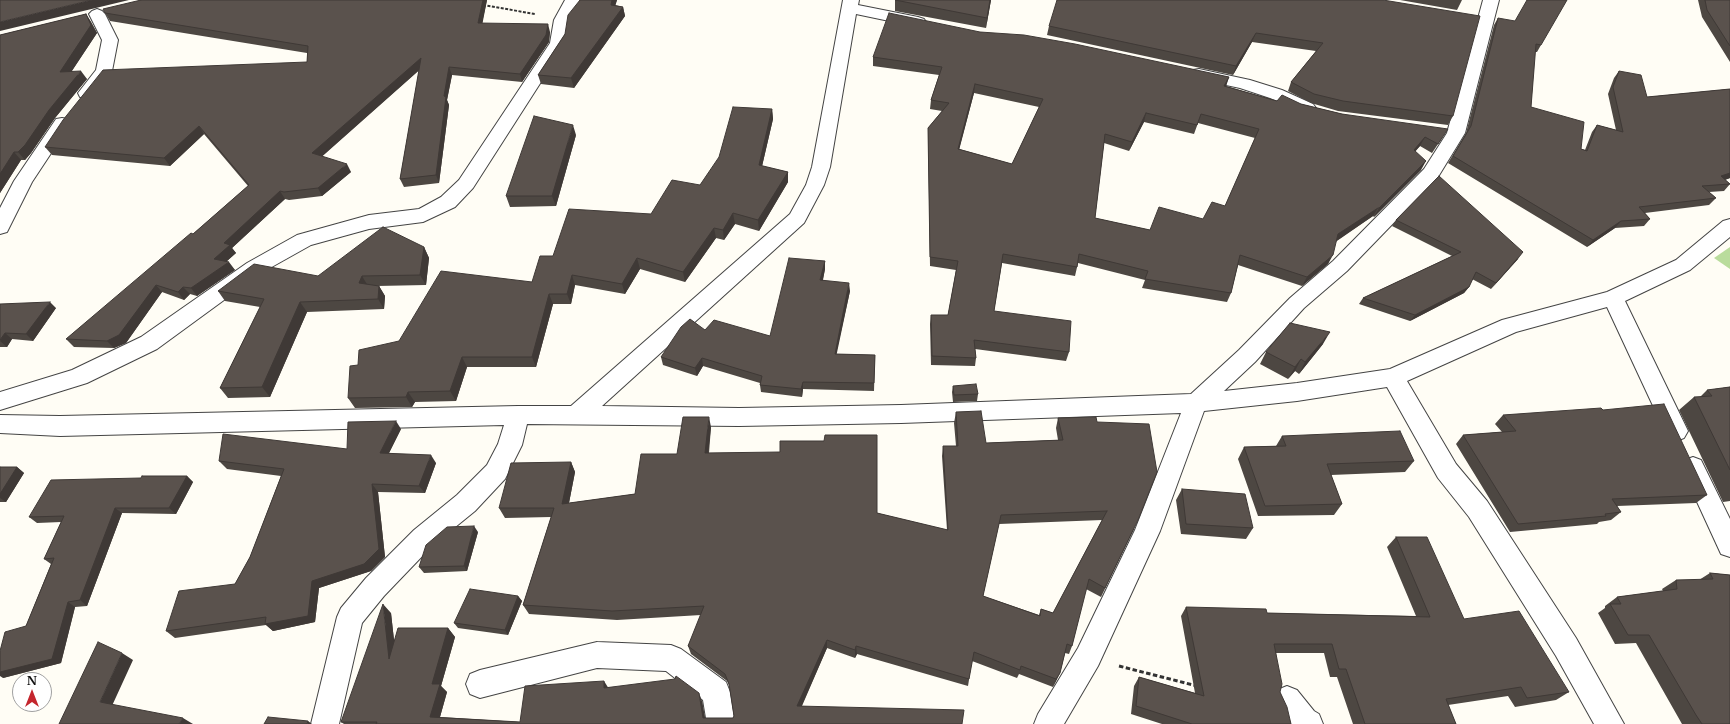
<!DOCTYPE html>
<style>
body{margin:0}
#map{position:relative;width:1730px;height:724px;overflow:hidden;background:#fffdf5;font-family:"Libre Baskerville",serif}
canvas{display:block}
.north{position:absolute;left:12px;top:672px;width:40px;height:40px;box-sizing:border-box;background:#fff;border:1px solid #a0a0a0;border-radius:50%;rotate:0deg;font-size:11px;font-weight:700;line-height:16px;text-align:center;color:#111}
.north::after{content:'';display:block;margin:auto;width:14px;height:18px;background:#c4262e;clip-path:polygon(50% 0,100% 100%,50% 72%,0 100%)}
</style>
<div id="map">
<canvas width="1730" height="724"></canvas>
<div class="north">N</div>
</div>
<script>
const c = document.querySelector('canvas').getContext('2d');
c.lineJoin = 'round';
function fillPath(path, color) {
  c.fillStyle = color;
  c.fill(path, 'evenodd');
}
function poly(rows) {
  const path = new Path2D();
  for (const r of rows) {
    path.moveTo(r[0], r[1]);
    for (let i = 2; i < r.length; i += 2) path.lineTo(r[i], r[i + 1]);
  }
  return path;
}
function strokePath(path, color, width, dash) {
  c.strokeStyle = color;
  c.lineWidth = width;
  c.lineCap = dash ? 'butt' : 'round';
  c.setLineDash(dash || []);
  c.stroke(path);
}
const forest = poly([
 [1730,247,1730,269,1714,258]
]);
const pathFar1 = poly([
 [483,5,535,14]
]);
const path = poly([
 [1119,666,1197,686]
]);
const minor = poly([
 [565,0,581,0,570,20,566,43,473,188,455,207,423,222,369,229,311,245,261,273,157,349,87,383,0,410,0,392,72,370,141,337,247,263,297,235,369,215,419,209,441,197,459,180,550,43,554,20,565,0],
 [843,0,859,0,858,5,918,17,924,19,926,22,924,25,918,27,856,14,830,167,824,185,804,223,602,406,739,408,901,405,1191,394,1239,350,1290,298,1333,261,1424,169,1447,133,1483,0,1499,0,1465,133,1438,177,1347,271,1304,308,1255,362,1224,391,1297,383,1390,369,1502,320,1607,292,1676,260,1723,221,1730,219,1730,237,1690,270,1625,301,1688,431,1684,438,1676,441,1668,438,1607,307,1516,332,1407,381,1456,464,1487,501,1576,638,1624,724,1594,724,1556,656,1469,517,1438,478,1387,387,1297,401,1204,411,1160,531,1098,666,1064,724,1034,724,1038,714,1078,648,1135,530,1181,413,901,423,739,426,527,424,522,445,505,479,475,511,432,546,384,596,362,623,339,724,311,724,337,617,341,608,366,578,414,530,457,495,487,465,498,444,504,425,60,436,0,433,0,415,60,416,518,406,571,406,790,214,806,185,812,167,843,0],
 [97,9,102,11,105,14,118,40,112,71,92,97,86,98,80,97,78,93,96,70,102,40,89,14,92,11,97,9],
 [1199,69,1250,80,1282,90,1313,104,1316,108,1313,112,1307,113,1270,98,1240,88,1193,78,1191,74,1193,70,1199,69],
 [62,118,68,119,71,123,32,182,7,232,0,234,0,208,14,181,56,119,62,118],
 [1693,457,1701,460,1730,519,1730,557,1721,554,1681,467,1685,460,1693,457],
 [597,642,671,645,681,649,726,682,730,692,735,724,707,724,703,700,666,671,597,668,480,698,470,694,466,684,470,674,480,670,597,642],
 [1287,686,1297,690,1314,711,1319,714,1323,724,1288,724,1277,710,1273,700,1277,690,1287,686]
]);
const wall = poly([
 [141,0,487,0,482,23,550,32,549,42,522,82,452,75,447,100,449,105,439,183,404,187,400,179,419,70,322,156,351,172,322,196,289,200,285,199,232,248,236,253,226,262,235,270,197,296,190,294,184,300,162,292,126,343,114,348,74,347,66,339,193,234,248,186,204,134,170,166,52,155,45,147,307,62,307,53,110,21,105,13],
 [580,0,617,0,615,5,623,7,625,16,574,88,541,84,538,75,565,34],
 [895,0,991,0,986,28,895,11],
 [1383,0,1453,116,1448,125,1338,111,1311,103,1288,91,1291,82,1316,51,1252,42,1233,75,1047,35,1049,26],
 [1400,0,1462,0,1457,10],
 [1698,0,1730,0,1730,62,1702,17],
 [86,14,91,22,97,33,71,72,87,79,55,118,31,153,25,160,21,160,0,193,0,35],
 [1498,18,1541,45,1537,52,1535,52,1531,107,1581,149,1585,150,1592,132,1597,125,1616,130,1608,94,1614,78,1619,71,1647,97,1730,89,1730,178,1725,180,1730,184,1724,191,1709,192,1716,198,1709,205,1645,213,1650,219,1644,226,1615,228,1587,247,1448,163,1466,133,1494,25],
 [980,32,1229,77,1226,86,1277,101,1301,104,1442,138,1432,153,1420,146,1415,151,1421,170,1374,217,1373,216,1336,241,1328,264,1302,286,1238,265,1231,293,1227,302,1142,288,1145,280,1078,263,1075,276,1002,263,994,311,1069,352,1066,361,975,349,976,358,975,366,931,365,930,324,931,315,948,315,956,270,930,266,928,137,928,128,942,111,930,109,931,100,939,75,873,66,873,57],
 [974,93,1039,107,1012,164,959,149],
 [1144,122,1194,134,1198,123,1255,138,1225,206,1203,219,1150,230,1095,218,1104,143,1129,151],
 [772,109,773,119,762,166,788,172,788,182,759,231,735,224,724,240,716,238,685,282,640,269,625,294,575,285,571,304,553,304,536,367,467,367,456,401,415,402,412,407,355,408,348,398,358,365,399,341,532,282,553,256,651,214,700,185],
 [576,135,556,206,510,207,506,196],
 [1396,220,1518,259,1491,289,1472,279,1469,287,1464,293,1410,321,1359,304,1363,298,1452,256,1392,226],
 [424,247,429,258,426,285,377,286,379,286,385,296,384,309,307,312,270,397,228,398,220,388,260,307,225,301,218,291,318,276],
 [825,261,825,269,823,280,850,291,836,354,875,355,874,391,803,389,802,397,761,392,760,385,760,383,703,366,697,376,663,365,661,357,705,330,770,336],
 [0,304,56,308,33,341,12,339,7,347,0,347],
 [1323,344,1299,374,1295,371,1288,379,1260,364,1266,352],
 [953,386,978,394,977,401,953,402,952,392],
 [1730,387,1730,501,1723,502,1679,410,1694,397,1700,397,1707,390],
 [1603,410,1707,495,1696,503,1617,506,1621,512,1611,520,1599,522,1597,524,1510,532,1456,444,1463,435,1502,432,1495,424,1503,415],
 [956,412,986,443,1058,440,1056,428,1058,418,1097,422,1134,529,1101,597,1086,589,1072,646,1069,654,1065,653,1060,673,1053,687,1019,674,1017,678,972,661,968,686,857,654,855,658,827,648,802,706,962,724,344,724,341,722,391,613,394,640,448,628,455,637,441,686,447,692,440,717,520,722,608,687,702,701,705,718,733,718,734,716,730,687,727,681,691,654,688,646,701,615,617,620,529,614,523,605,551,517,505,518,499,508,571,462,575,472,569,503,635,494,677,454,711,427,709,453,877,513,947,530,942,456,943,446,956,446,954,423],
 [1102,520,1053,613,1041,609,1039,615,983,596,999,524],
 [401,429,389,453,436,463,425,493,378,492,385,557,371,571,319,588,315,622,273,631,266,625,175,638,166,631,235,584,250,557,281,476,227,469,219,461,347,449],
 [1282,436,1414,461,1405,472,1331,475,1342,504,1334,515,1258,516,1238,459,1244,447,1276,446],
 [0,467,17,467,24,473,6,502,0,502],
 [187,476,193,482,176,514,122,513,87,606,75,607,61,663,3,678,26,626,51,564,44,559,61,522,37,523,29,517,141,478],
 [1182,489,1253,528,1246,539,1181,534,1176,500],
 [478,532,467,571,424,573,419,567],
 [1396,537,1464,619,1569,692,1556,700,1515,707,1508,696,1448,705,1456,724,1353,724,1337,677,1330,677,1324,653,1276,653,1280,692,1291,724,1162,724,1131,714,1134,686,1139,677,1195,693,1181,616,1186,607,1267,613,1416,616,1387,547],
 [1710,573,1730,575,1730,724,1682,724,1636,643,1615,644,1598,613,1605,608,1605,606,1617,597,1663,591,1662,589,1676,580,1699,580],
 [518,596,522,601,508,635,458,628,454,623]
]);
const shadedWall = poly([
 [92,0,129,0,0,31,0,22],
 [483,0,487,0,481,31,478,23],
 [612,0,617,0,613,14,611,5],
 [990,0,991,0,986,28,987,18],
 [623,7,625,16,574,88,571,78],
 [86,14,91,22,97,33,66,80,60,72],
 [548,24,550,32,549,42,522,82,520,74],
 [1256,33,1252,42,1233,75,1236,66],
 [421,58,424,66,317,161,312,153],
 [449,67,452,75,447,100,449,105,439,183,436,175,444,96],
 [81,71,87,79,55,118,31,153,25,160,18,152,49,110],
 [1229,77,1226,86,1224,86],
 [975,84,974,93,957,158,958,149],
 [772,109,773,119,760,175,759,165],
 [1146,113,1144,122,1129,151,1132,142],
 [573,125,576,135,556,206,552,196],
 [199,126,204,134,170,166,164,158],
 [1425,137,1420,146,1409,159,1414,150],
 [14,152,21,160,0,193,0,174],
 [1426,161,1421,170,1374,217,1379,208],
 [347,164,351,172,322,196,318,188],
 [788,172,788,182,759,231,758,220],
 [1730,173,1730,178,1715,183,1721,176],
 [280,191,285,199,232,248,236,253,220,267,214,259,224,243],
 [1378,208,1373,216,1334,243,1338,234],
 [733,213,735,224,724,240,723,230],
 [1621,221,1615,228,1587,247,1593,240],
 [714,228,716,238,685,282,683,272],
 [424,247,429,258,426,285,420,275],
 [1523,252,1518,259,1491,289,1496,283],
 [1333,255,1328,264,1302,286,1307,277],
 [637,258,640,269,625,294,622,284],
 [825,261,825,269,821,288,820,280],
 [229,262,235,270,197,296,191,288],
 [572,275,575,285,571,304,567,294],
 [362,276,368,286,359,283],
 [849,283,850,291,835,362,835,354],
 [156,285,162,292,126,343,114,348,107,341],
 [379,286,385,296,384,309,378,299],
 [183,287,190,294,184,300,178,292],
 [1469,287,1464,293,1410,321,1415,315],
 [549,294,553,304,536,367,532,357],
 [50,302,56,308,33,341,26,334],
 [300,302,307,312,270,397,262,387],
 [1330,332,1323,344,1299,374,1305,362],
 [5,333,12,339,7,347,0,341],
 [462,357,467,367,456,401,450,391],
 [702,358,703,366,697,376,695,368],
 [1301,359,1295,371,1288,379,1295,367],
 [803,382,803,389,802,397,801,389],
 [408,392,415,402,412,407,406,397],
 [709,417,711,427,707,463,705,453],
 [396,421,401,429,385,461,380,453],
 [431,455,436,463,425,493,419,486],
 [571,462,575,472,567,513,562,504],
 [17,467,24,473,6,502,0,498,0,494],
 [187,476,193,482,176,514,169,508],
 [372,484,378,492,385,557,371,571,319,588,315,622,273,631,265,624,312,581],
 [115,508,122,513,87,606,80,600],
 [474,526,478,532,467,571,464,566],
 [518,596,522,601,508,635,505,630],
 [68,602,75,607,61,663,3,678,0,676,0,672],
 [383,604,391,613,397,667,389,659],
 [448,628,455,637,441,686,447,692,438,724,430,717,432,684],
 [827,640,827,648,798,714,797,706],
 [856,646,857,654,855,658,855,650],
 [122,653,133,660,111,708,100,702],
 [1060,673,1053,687,1056,679],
 [604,681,609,689,604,688],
 [699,693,702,701,706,724,703,718],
 [183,718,193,724,179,724],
 [308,721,312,724,307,724]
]);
const building = poly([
 [0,0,92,0,0,22,0,0],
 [141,0,483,0,478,23,548,24,546,35,520,74,449,67,444,96,446,97,436,175,400,179,421,58,312,153,347,164,318,188,284,192,280,191,224,243,230,245,214,259,229,262,191,288,183,287,178,292,156,285,119,335,107,341,66,339,191,233,193,234,249,185,199,126,164,158,45,147,63,120,103,70,307,62,308,46,105,13,103,9,141,0],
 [580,0,612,0,611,5,623,7,571,78,538,75,565,34,568,15,580,0],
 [896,0,990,0,987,18,895,0,896,0],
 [1057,0,1383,0,1480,16,1453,116,1343,101,1314,94,1291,82,1323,43,1256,33,1236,66,1049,26,1057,0],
 [1527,0,1567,0,1541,45,1536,44,1531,107,1584,122,1581,149,1587,151,1597,125,1623,132,1613,87,1619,71,1641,75,1647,97,1730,89,1730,173,1721,176,1730,184,1702,186,1716,198,1639,207,1650,219,1621,221,1593,240,1453,156,1471,126,1498,18,1515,21,1527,0],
 [1705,0,1730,0,1730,46,1707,10,1705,0],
 [889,13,980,32,1024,35,1075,44,1229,77,1224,86,1277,101,1282,95,1301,104,1342,114,1448,129,1438,144,1425,137,1414,150,1426,161,1379,208,1378,208,1338,234,1333,255,1307,277,1240,255,1231,293,1145,279,1148,271,1079,254,1077,267,1003,254,994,311,1071,321,1069,352,974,340,976,358,932,356,931,315,948,315,958,261,930,257,928,128,949,103,931,100,942,67,873,57,889,13],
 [975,84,1043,99,1012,164,958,149,975,84],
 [1146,113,1197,125,1201,114,1259,129,1225,206,1212,202,1203,219,1159,207,1150,230,1095,218,1105,134,1132,142,1146,113],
 [86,14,91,25,60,72,81,71,49,110,25,145,18,152,14,152,0,174,0,35,86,14],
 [733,107,772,109,759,165,788,172,758,220,733,213,723,230,714,228,683,272,637,258,622,284,572,275,567,294,549,294,532,357,462,357,450,391,408,392,406,397,348,398,350,366,358,365,359,350,399,341,441,271,532,282,540,256,553,256,569,209,651,214,672,180,700,185,719,157,733,107],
 [534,116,573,125,552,196,506,196,534,116],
 [1439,176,1523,252,1496,283,1476,272,1469,287,1415,315,1363,298,1461,252,1396,220,1439,176],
 [383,227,424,247,420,275,362,276,359,283,379,286,378,299,300,302,262,387,220,388,264,299,218,291,254,264,318,276,383,227],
 [789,258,825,261,820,280,849,283,835,354,875,355,874,383,803,382,801,389,760,385,762,376,702,358,695,368,661,357,681,327,690,319,705,330,714,320,770,336,789,258],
 [50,302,26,334,5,333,0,340,0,304,50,302],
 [1290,323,1330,332,1305,362,1301,359,1295,367,1266,352,1290,323],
 [976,384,978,394,954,395,953,386,976,384],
 [1730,387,1730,470,1694,397,1712,396,1707,390,1730,387],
 [1664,404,1707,495,1612,499,1621,512,1605,514,1606,516,1518,524,1463,435,1516,431,1503,415,1601,408,1603,410,1664,404],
 [981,411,986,443,1063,440,1058,418,1096,417,1097,422,1149,424,1157,472,1138,520,1105,588,1089,579,1072,646,1067,644,1060,673,1056,679,1021,666,1020,670,974,652,969,679,856,646,855,650,827,640,797,706,964,710,962,724,376,724,377,722,341,722,383,604,389,659,398,628,448,628,432,684,440,684,430,717,520,722,525,686,604,681,604,688,675,679,676,676,699,693,703,718,733,718,734,716,729,684,725,674,688,646,704,606,612,611,523,605,554,508,499,508,511,463,571,462,562,504,635,494,641,454,677,454,683,417,709,417,705,453,780,452,780,441,824,441,825,435,877,435,877,513,948,530,943,446,958,446,956,412,981,411],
 [1107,511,1053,613,1041,609,1040,616,983,596,1001,515,1107,511],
 [396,421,380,453,431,455,419,486,372,484,379,549,364,564,312,581,308,616,265,624,266,617,166,631,179,591,235,584,250,557,284,469,219,461,223,434,347,449,348,422,396,421],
 [1400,431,1414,461,1327,464,1342,504,1265,506,1244,447,1286,446,1282,436,1400,431],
 [0,467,17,467,0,494,0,467],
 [142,476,187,476,169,508,115,508,80,600,68,602,52,659,0,672,0,651,5,632,26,626,54,558,44,559,64,516,29,517,51,480,141,478,142,476],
 [1182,489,1245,494,1253,528,1186,524,1182,489],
 [474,526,464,566,419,567,426,545,447,527,474,526],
 [1396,537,1427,537,1464,619,1519,611,1569,692,1527,698,1521,687,1446,699,1456,724,1365,724,1346,669,1339,669,1332,644,1274,644,1282,684,1280,692,1287,707,1291,724,1192,724,1136,706,1139,677,1204,696,1186,607,1266,609,1267,613,1430,617,1396,537],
 [1710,573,1730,575,1730,724,1702,724,1696,715,1649,635,1628,635,1610,604,1621,604,1617,597,1677,589,1676,580,1713,579,1710,573],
 [470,589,518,596,505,630,454,623,470,589],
 [98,642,122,653,100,702,183,718,179,724,59,724,98,642],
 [268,717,308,721,307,724,264,724,268,717]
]);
fillPath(forest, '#b9dc9c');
strokePath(minor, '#444', 2);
strokePath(pathFar1, '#333', 2, [3, 1.5]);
strokePath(path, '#333', 3, [4.5, 2.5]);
fillPath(minor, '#fff');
fillPath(wall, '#4d4742');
fillPath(shadedWall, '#3f3936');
fillPath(building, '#5a524d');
strokePath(building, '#3f3936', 1);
</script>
